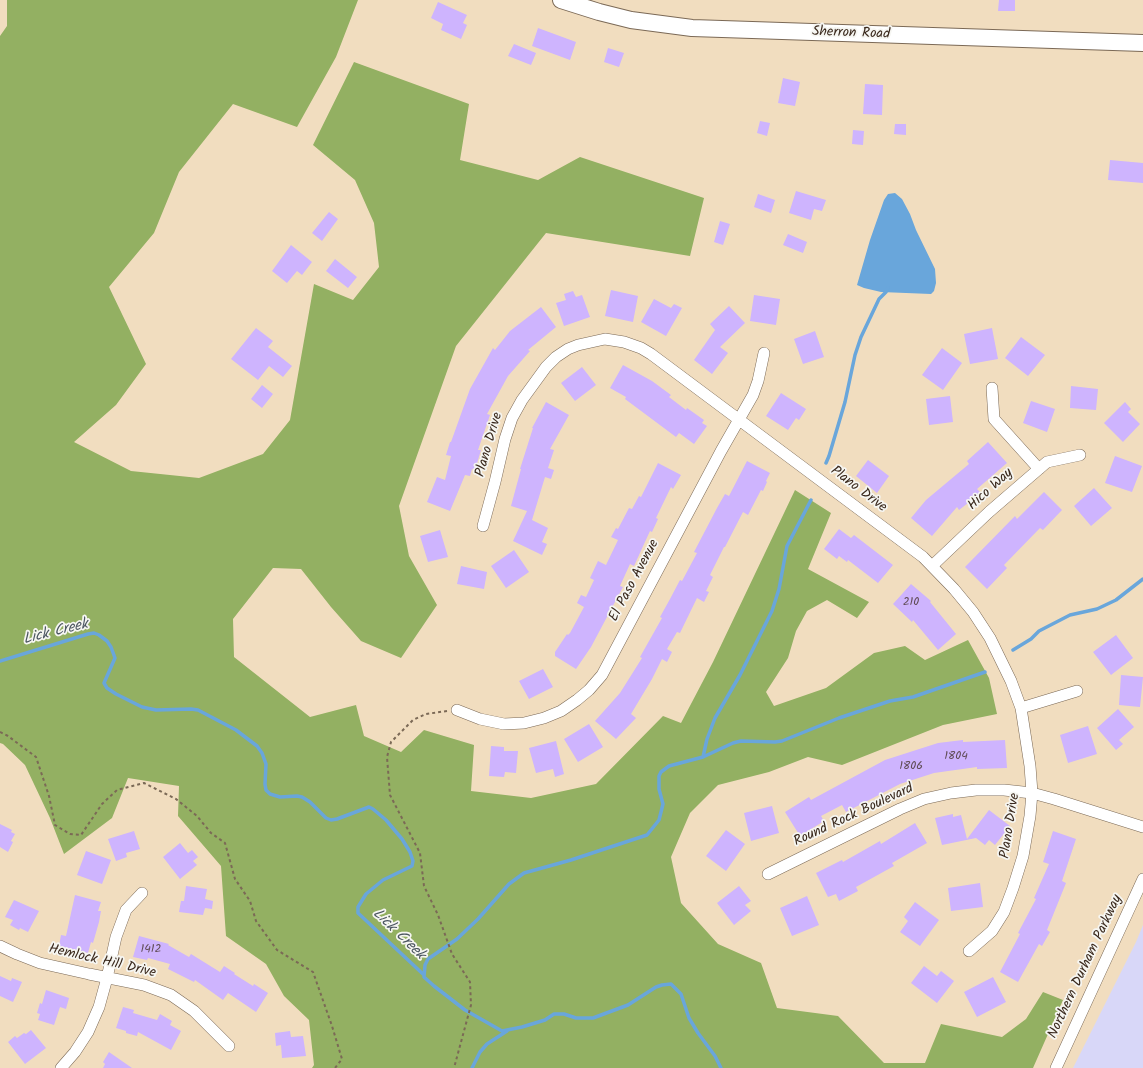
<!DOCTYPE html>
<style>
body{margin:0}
canvas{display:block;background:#f1ddbf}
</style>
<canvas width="1143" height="1068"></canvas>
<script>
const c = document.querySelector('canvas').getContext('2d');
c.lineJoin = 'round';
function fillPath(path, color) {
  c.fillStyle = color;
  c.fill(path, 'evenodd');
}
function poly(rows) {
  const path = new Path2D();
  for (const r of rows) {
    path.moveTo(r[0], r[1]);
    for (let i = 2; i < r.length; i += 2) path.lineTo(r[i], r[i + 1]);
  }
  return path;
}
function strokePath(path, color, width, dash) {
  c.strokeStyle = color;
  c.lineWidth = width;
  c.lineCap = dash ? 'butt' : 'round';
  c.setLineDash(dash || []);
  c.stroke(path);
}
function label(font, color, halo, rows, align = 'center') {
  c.font = font + ' Kalam,sans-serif';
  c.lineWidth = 3.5;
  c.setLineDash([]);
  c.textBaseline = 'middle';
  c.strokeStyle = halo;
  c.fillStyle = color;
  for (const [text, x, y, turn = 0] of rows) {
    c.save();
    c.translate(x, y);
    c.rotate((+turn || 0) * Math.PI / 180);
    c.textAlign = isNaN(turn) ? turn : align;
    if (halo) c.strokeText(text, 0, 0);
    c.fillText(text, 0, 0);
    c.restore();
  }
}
const built = poly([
 [1143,925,1143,1068,1073,1068,1136,942]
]);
const forest = poly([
 [7,0,358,0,336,57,297,127,233,104,179,172,154,233,109,287,146,364,116,405,74,442,131,471,199,478,263,454,290,420,314,284,353,300,379,267,374,223,355,180,313,145,354,62,469,104,460,160,538,180,580,157,704,198,690,256,546,233,456,346,399,506,409,556,437,605,401,658,361,641,331,607,301,569,273,568,233,619,234,657,310,717,356,705,364,736,401,752,424,730,474,745,471,791,531,798,596,784,663,716,681,723,713,662,795,490,831,513,808,569,869,602,857,618,827,600,807,611,796,631,788,658,766,692,774,706,826,688,874,653,905,646,925,660,968,640,989,678,997,714,943,725,842,765,808,757,769,772,718,785,690,813,671,857,681,903,718,944,761,963,777,1008,838,1016,884,1063,925,1063,941,1024,1002,1037,1026,1019,1043,992,1063,1000,1033,1068,312,1068,314,1065,309,1020,284,996,266,964,226,936,221,866,178,816,179,786,128,778,112,818,64,854,50,818,25,765,3,744,0,743,0,36,7,26]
]);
const water = poly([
 [895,193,902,199,910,214,916,230,935,269,936,283,934,291,931,294,881,292,864,288,857,285,870,240,884,200,888,194]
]);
const stream = poly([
 [826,463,829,456,845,402,855,355,861,337,879,299,886,292,888,288],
 [1013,650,1031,639,1039,631,1070,615,1097,609,1116,600,1143,579],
 [0,661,88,634,94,633,99,635,107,641,111,647,115,658,104,683,107,688,116,694,142,707,156,710,191,709,198,710,236,730,257,746,262,753,266,764,265,784,266,790,270,794,280,797,297,796,302,797,310,802,326,818,331,820,337,819,369,807,373,809,386,820,402,839,410,852,413,861,412,866,383,880,366,894,358,907,358,913,424,975],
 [703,757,707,739,715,718,740,675,772,611,779,589,787,546,811,500],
 [472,1068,480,1052,487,1044,507,1031],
 [721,1068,715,1056,698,1033,689,1018,681,994,671,984,662,985,656,987,628,1005,593,1018,576,1018,564,1014,554,1014,545,1020,522,1027,502,1031,465,1010,434,986,424,977,425,965,428,959,457,939,478,919,509,884,524,873,571,860,647,835,659,820,663,804,659,789,659,776,661,772,669,766,703,757,733,743,741,741,775,742,782,741,839,718,890,701,913,697,985,672]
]);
const building = poly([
 [999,0,1015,0,1015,11,998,11],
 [438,2,467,15,463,23,467,25,461,39,441,30,443,24,431,18],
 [538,28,576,42,570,60,532,46],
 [514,44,536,53,531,65,508,56],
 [608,48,624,53,619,67,604,62],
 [783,78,800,82,795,106,778,103],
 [865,84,883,85,882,115,863,114],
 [760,121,770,123,767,136,757,133],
 [895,124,906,124,906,135,894,134],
 [853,130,864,131,863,145,852,144],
 [1110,160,1143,163,1143,183,1108,180],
 [796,191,826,200,822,211,814,209,811,220,789,213],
 [758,194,775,200,771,213,754,207],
 [329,212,338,219,322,241,312,233],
 [720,221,730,224,723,245,714,242],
 [788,234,807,242,803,253,783,245],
 [291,245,312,262,302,275,297,271,287,283,272,271],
 [335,259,357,277,348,288,326,271],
 [611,290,638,296,633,322,605,316],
 [573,291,576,297,582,295,590,317,564,326,556,303,566,300,564,294],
 [754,295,780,299,776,325,750,321],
 [654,299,671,308,674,304,682,308,666,336,641,322],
 [729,306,745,323,720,347,728,353,712,374,694,360,715,330,710,324],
 [541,307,556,327,528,350,530,351,508,376,487,414,490,415,478,450,481,450,475,470,472,469,470,476,465,475,450,511,427,502,437,477,445,480,451,456,446,455,450,442,451,442,470,389,493,348,495,350,510,331],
 [256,328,273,341,268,347,292,366,283,377,269,366,258,380,231,359],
 [992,328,998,359,970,364,964,334],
 [815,331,824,357,803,364,794,339],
 [1021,337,1045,355,1028,376,1005,358],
 [942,348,962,363,943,390,922,375],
 [623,365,652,381,671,395,669,397,686,410,687,408,704,420,702,423,707,426,694,444,679,433,676,437,625,399,626,397,610,388],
 [582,367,596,385,575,401,561,383],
 [262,385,273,394,262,408,251,399],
 [1071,386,1098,389,1096,410,1070,408],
 [781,393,806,409,799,420,796,418,788,430,766,416],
 [950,396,953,422,929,425,926,399],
 [1031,401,1055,409,1047,432,1023,423],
 [546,402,569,415,550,449,554,450,548,468,554,470,551,479,545,477,532,520,548,528,542,542,547,544,542,555,513,541,527,511,511,506,521,469,520,469,533,428,532,428],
 [1125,402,1131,409,1128,412,1140,424,1123,442,1104,423],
 [988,442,1007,463,977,489,981,493,959,510,957,507,932,536,911,518,926,500,969,464,967,461],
 [1115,456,1142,466,1132,492,1105,483],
 [868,460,889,476,877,493,856,476],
 [747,461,770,473,766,481,767,482,763,491,761,490,748,515,743,512,725,547,724,547,710,575,713,577,706,591,709,592,704,602,697,598,680,633,677,632,667,649,672,652,667,662,662,659,652,679,631,714,636,718,616,739,595,721,620,693,642,658,640,657,662,618,660,617,670,599,680,580,682,581,697,553,694,552,717,508,725,494,729,496],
 [658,463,681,475,673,489,671,487,656,518,658,519,652,532,650,531,634,566,630,564,620,586,623,587,616,600,591,647,576,669,555,656,555,652,567,634,568,635,570,633,584,607,577,603,581,595,586,597,594,580,590,578,598,561,606,565,618,540,611,537,616,528,618,529,629,508,632,509,639,496,641,497],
 [1094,488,1112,508,1091,526,1074,506],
 [1044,492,1062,510,1043,530,1040,528,1004,565,1007,568,987,589,965,567,1015,516,1017,519],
 [839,529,851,538,854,535,893,565,878,583,848,560,847,562,839,556,837,559,824,549],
 [440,530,448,557,428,562,420,536],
 [514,550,529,572,506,588,491,566],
 [461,566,487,572,484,589,457,584],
 [911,584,931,601,930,602,956,634,938,650,913,620,912,622,893,604],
 [1116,635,1133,658,1111,675,1093,652],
 [543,669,553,687,529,699,519,681],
 [1121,675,1143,677,1140,707,1119,705],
 [1118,709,1134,727,1119,740,1123,744,1116,750,1097,728],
 [589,724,603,747,578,762,564,739],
 [1088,726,1097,754,1068,763,1060,735],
 [963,740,963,742,1005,740,1007,768,977,769,977,767,934,773,900,784,846,812,842,805,821,816,824,821,800,836,785,812,809,797,811,800,885,760,938,743],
 [556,741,564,774,555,777,553,769,536,773,529,748],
 [491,746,504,747,504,751,518,751,516,773,505,772,504,777,489,776],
 [772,806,779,833,751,841,744,813],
 [989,810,1010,826,995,845,989,840,985,845,976,838,942,845,935,818,953,814,953,817,961,815,967,839],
 [915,823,927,843,892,863,894,866,856,887,858,891,839,901,836,894,828,897,816,873,842,860,843,862,880,841,881,844],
 [0,824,12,830,11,832,15,834,11,841,13,842,8,852,0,847],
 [726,830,745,844,726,871,706,856],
 [134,831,140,849,126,853,127,857,116,861,108,839],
 [1053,831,1076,839,1062,881,1066,883,1047,930,1050,932,1042,946,1039,944,1018,982,1000,972,1020,934,1018,933,1036,899,1034,898,1049,864,1043,862],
 [180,843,188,853,192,850,198,857,193,861,197,865,180,879,163,857],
 [86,851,111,860,102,884,77,875],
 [980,883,983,907,951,911,948,888],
 [186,886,207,889,205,899,213,901,212,909,205,908,203,915,179,912,181,901,184,901],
 [739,886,751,901,745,905,751,911,734,925,717,903],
 [75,895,101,902,98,911,101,911,99,922,93,943,91,942,88,953,59,946,61,935,66,936],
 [807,896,819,925,792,936,780,908],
 [14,900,39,911,28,932,20,928,19,930,10,925,13,920,5,917],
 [915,902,939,920,920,946,900,932,908,921,904,917],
 [139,936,169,944,168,945,189,957,191,954,220,972,224,966,235,973,234,974,253,986,254,984,268,993,256,1012,228,993,223,1000,195,980,194,982,168,969,170,964,148,958,147,960,133,957],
 [924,966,937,976,941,971,954,981,937,1003,911,983],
 [0,976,11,981,12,978,22,982,13,1002,0,996],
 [993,977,1006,1002,977,1017,964,992],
 [46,990,69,998,66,1009,60,1007,54,1025,38,1020,40,1014,37,1013,40,1003,42,1004],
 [123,1007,134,1010,133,1013,157,1020,160,1014,172,1021,170,1025,181,1031,171,1050,138,1032,137,1036,126,1033,126,1031,116,1028],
 [31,1030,46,1048,25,1064,8,1042,15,1036,17,1038,24,1033,26,1034],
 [290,1031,291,1037,303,1036,306,1056,282,1058,281,1045,276,1046,275,1033],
 [109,1052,132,1068,103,1068,105,1064,103,1062]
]);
const path = poly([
 [447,711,426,714,413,720,391,742,387,757,390,795,420,853,424,886,438,915,452,954,470,982,471,1005,454,1068],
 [0,732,8,736,36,757,49,796,55,825,70,834,81,835,102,804,117,790,144,783,176,799,197,816,211,833,225,843,235,879,250,901,256,921,277,950,313,972,332,1026,342,1059,335,1068]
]);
const street = poly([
 [992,388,994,419,1039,469],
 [483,526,495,482,505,439,512,418,522,400,546,367,556,357,568,349,578,345,605,339,624,342,641,348,651,354,923,557,954,589,973,612,990,638,1011,681,1021,708,1030,766,1032,793,1030,816,1023,856,1013,888,1004,912,992,931,969,951],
 [932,566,989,512,1047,462,1080,455],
 [1021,708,1077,691],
 [457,710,480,719,504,724,524,723,544,718,561,711,577,700,589,690,602,675,721,451,753,395,758,381,764,353],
 [768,874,900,809,924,799,951,793,976,790,1004,790,1032,793,1054,799,1143,827],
 [0,946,17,954,40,963,89,974,144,985,171,995,194,1011,229,1046],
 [61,1068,75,1052,88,1032,99,1007,107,978,116,937,126,910,142,893],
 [1056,1068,1143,879]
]);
const secondary = poly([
 [561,0,599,12,631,20,692,28,1143,43]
]);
const numberNames = [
 ["210",911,603],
 ["1804",956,757],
 ["1806",911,767],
 ["1412",151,950]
];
const streetNames = [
 ["Sherron Road",851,34,2],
 ["Plano Drive",490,445,-74],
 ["Plano Drive",858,490,37],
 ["Hico Way",991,490,-42],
 ["El Paso Avenue",635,581,-62],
 ["Round Rock Boulevard",854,816,-25],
 ["Plano Drive",1011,826,-81],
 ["Hemlock Hill Drive",102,962,13],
 ["Northern Durham Parkway",1086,967,-65]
];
const waterNames = [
 ["Lick Creek",56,633,-14],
 ["Lick Creek",398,935,44]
];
fillPath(built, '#d8d7f8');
fillPath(forest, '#93b062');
fillPath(water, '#69a6db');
strokePath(stream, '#69a6db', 3.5);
fillPath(building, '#ceb4fe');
strokePath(street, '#7b6956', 12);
strokePath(secondary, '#7b6956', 18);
strokePath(path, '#7b6956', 2, [3, 3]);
strokePath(street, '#fff', 11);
strokePath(secondary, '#fff', 16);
label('12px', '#604c56', null, numberNames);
label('14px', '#3b2a1e', '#f6f6f2', streetNames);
label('italic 15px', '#4b5560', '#f6f6f2', waterNames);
</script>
